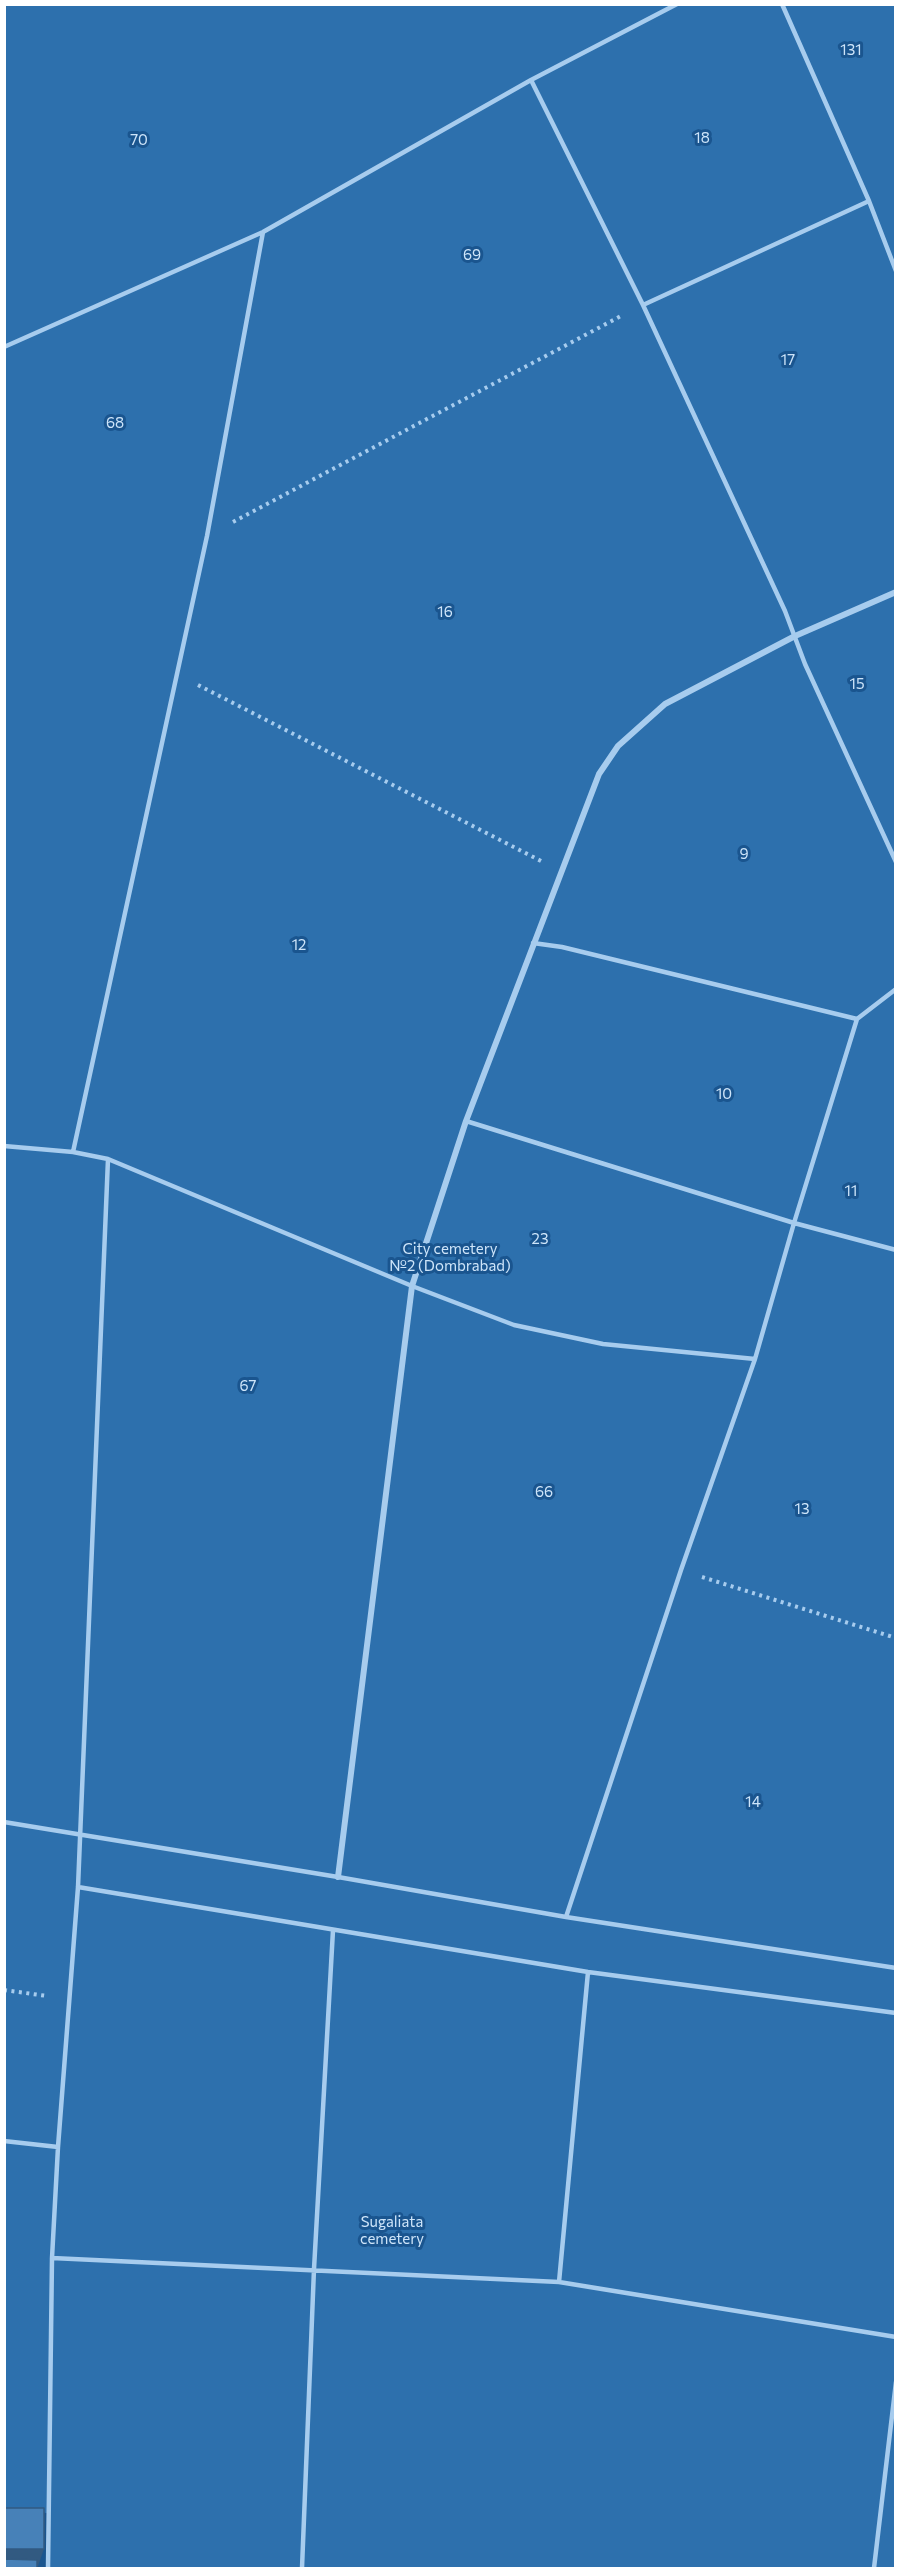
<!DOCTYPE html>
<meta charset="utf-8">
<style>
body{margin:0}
#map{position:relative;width:900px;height:2573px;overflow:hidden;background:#1a558f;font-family:Commissioner,sans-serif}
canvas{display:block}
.frame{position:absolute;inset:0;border:6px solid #fff;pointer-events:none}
</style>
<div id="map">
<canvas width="900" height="2573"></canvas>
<div class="frame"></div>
</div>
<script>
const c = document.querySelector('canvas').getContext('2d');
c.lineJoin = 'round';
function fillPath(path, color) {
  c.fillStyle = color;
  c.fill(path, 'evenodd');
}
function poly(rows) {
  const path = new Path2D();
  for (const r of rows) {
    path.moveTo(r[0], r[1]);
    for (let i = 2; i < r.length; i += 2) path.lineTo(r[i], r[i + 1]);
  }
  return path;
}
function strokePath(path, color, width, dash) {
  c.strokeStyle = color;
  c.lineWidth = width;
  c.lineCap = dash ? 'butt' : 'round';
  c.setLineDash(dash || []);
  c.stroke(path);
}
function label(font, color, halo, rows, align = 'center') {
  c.font = font + ' Commissioner,sans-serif';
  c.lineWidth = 6;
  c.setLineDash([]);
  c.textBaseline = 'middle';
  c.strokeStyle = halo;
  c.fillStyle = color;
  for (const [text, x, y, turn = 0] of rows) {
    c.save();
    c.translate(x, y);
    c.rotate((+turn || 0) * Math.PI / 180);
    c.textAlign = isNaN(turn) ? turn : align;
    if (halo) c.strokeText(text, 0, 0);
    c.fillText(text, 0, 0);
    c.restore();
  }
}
const green = poly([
 [4,5,895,5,895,2568,48,2568,48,2513,5,2512]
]);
const path = poly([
 [233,522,621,316],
 [198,685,541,861],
 [702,1577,896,1638],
 [4,1990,47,1996]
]);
const lane = poly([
 [782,4,869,201,896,271],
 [531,80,643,305,785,611,805,664,896,862],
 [643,305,869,201],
 [4,347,263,232,531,80,677,4],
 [533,943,562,947,857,1019],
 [466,1121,794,1223,896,1250],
 [4,1146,73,1152,108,1159,412,1286,514,1325,603,1344,755,1359],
 [73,1152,207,536,263,232],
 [4,1822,338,1877,566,1917,896,1968],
 [78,1887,588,1972,896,2013],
 [566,1917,681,1570,755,1359,794,1223,857,1019,896,989],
 [4,2141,58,2147,52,2258,48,2568],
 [58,2147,78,1887,108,1159],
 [52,2258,559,2282,896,2337],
 [559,2282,588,1972],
 [302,2568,314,2269,333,1930],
 [874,2568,896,2382]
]);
const street = poly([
 [338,1877,412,1286,466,1121,599,774,618,746,665,704,795,636,896,592]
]);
const shadedWall = poly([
 [4,2549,44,2549,38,2566,4,2566]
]);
const building = poly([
 [4,2508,44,2508,44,2549,4,2549,4,2508],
 [4,2559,37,2560,37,2568,4,2568,4,2559]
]);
const parkNames = [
 ["131",851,50],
 ["18",702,138],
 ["70",139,140],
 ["69",472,255],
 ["17",788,360],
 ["68",115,423],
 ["16",445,612],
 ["15",857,684],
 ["9",744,854],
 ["12",299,945],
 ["10",724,1094],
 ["11",851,1191],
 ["23",540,1239],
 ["City cemetery",450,1249],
 ["№2 (Dombrabad)",450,1266],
 ["67",248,1386],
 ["66",544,1492],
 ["13",802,1509],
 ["14",753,1802],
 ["Sugaliata",392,2222],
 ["cemetery",392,2239]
];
fillPath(green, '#2d70ad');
strokePath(path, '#a7ccee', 4, [3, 4.5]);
strokePath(lane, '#a7ccee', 4.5);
strokePath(street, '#a7ccee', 6);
fillPath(shadedWall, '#325a81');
fillPath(building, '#4781b8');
strokePath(building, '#325a81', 1.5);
label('15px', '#cee5fa', '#1a558f', parkNames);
</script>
